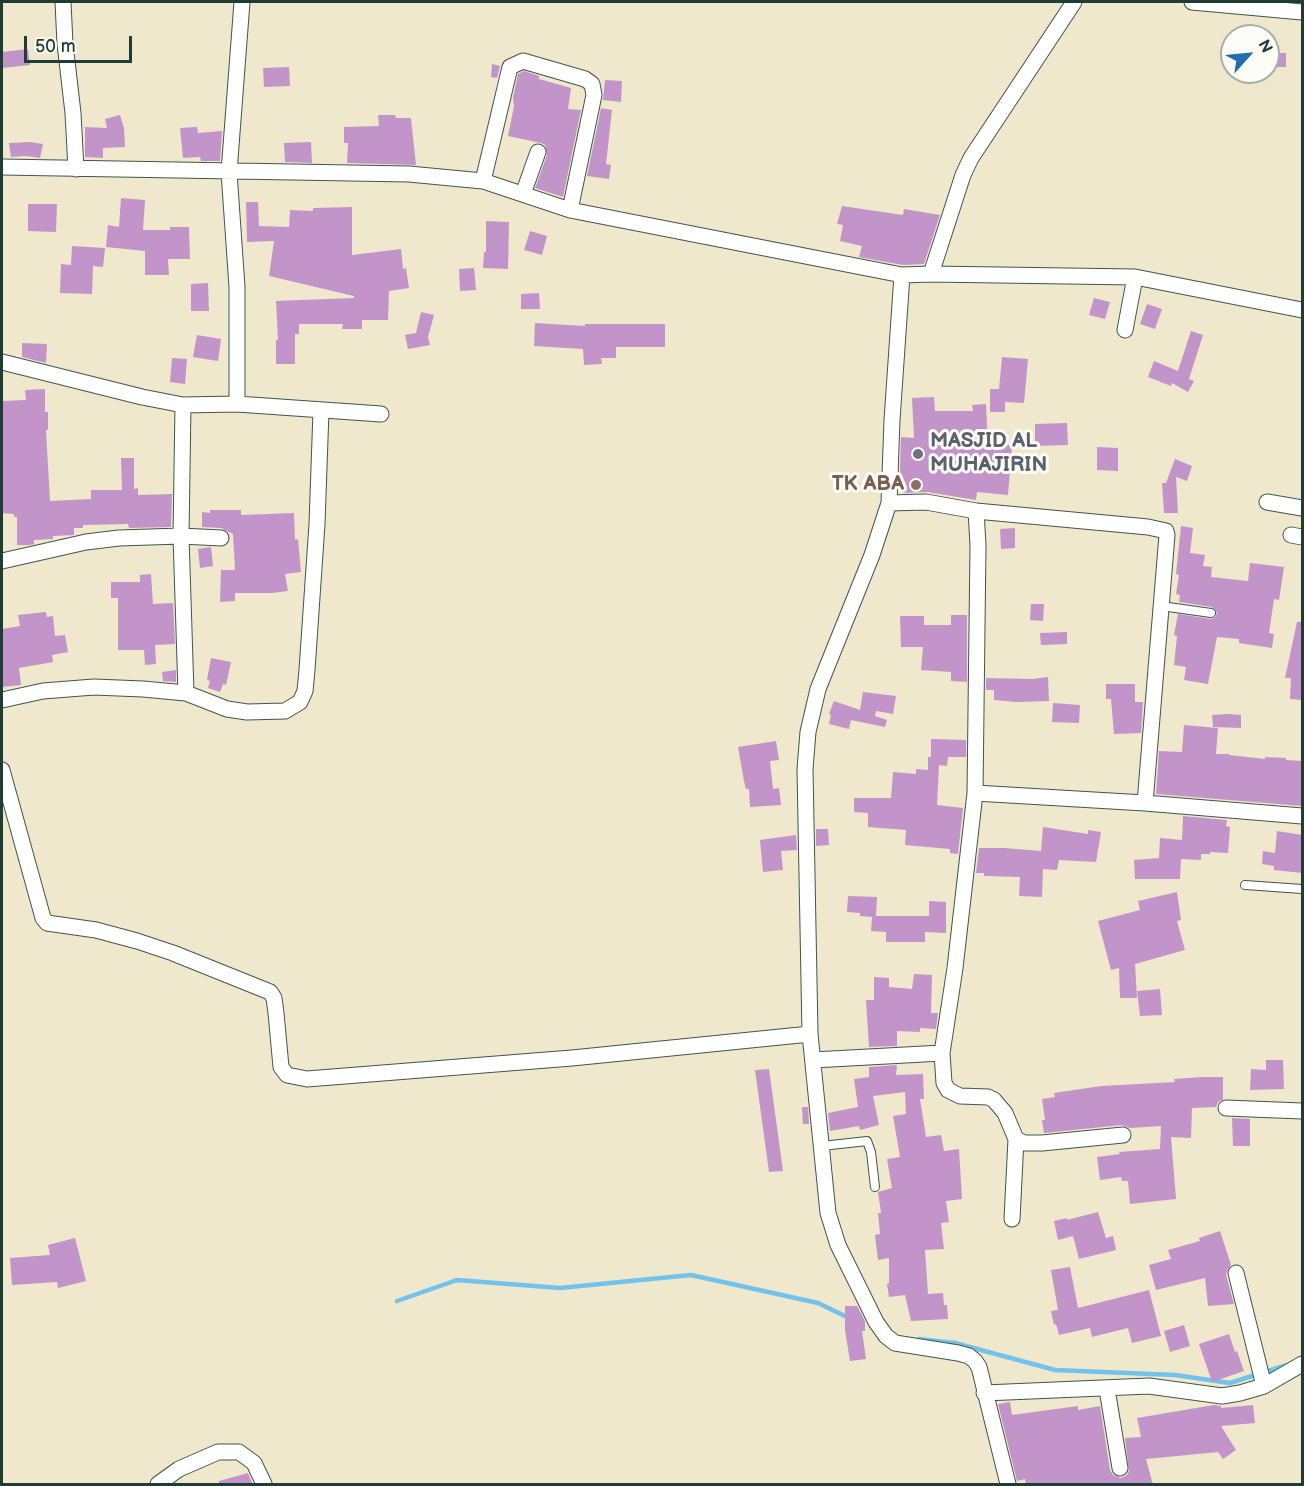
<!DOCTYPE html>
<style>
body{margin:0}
#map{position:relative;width:1304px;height:1486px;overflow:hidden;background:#efe8cd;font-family:"Balsamiq Sans",sans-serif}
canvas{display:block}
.frame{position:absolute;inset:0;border:3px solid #1f3d34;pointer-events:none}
.north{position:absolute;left:1220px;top:24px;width:60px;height:60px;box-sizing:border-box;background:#fdfcf7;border:2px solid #a4b0a9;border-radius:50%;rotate:63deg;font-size:16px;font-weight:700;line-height:24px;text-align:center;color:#1f3d34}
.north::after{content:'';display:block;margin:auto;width:21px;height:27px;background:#1f6fb2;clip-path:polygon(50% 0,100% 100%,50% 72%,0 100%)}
.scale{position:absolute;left:24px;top:36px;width:108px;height:27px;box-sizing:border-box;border:3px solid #1f3d34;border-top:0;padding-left:8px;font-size:18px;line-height:21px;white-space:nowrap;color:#1f3d34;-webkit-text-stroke:4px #fdfcf7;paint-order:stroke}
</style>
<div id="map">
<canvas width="1304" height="1486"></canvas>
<div class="frame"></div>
<div class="north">N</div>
<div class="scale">50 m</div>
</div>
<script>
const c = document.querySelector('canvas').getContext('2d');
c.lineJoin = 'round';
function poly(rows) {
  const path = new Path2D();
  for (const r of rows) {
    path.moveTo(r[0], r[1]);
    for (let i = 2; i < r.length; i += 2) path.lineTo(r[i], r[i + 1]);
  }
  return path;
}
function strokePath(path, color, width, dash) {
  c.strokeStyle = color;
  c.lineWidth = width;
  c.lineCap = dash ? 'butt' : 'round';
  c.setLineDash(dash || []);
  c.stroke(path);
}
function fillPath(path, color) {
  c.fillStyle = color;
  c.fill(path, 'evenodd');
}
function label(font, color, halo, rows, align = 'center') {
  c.font = font + ' "Balsamiq Sans",sans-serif';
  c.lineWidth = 6;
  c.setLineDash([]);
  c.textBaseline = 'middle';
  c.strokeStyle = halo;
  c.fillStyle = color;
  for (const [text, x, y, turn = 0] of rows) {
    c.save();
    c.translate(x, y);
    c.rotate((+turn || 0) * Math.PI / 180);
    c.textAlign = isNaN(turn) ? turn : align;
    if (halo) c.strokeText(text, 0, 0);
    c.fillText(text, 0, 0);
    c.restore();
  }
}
const stream = poly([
 [397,1301,457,1280,560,1288,691,1275,818,1303,849,1318],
 [919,1339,955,1343,1055,1370,1175,1375,1230,1383,1287,1365]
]);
const building = poly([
 [28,49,30,65,2,68,2,52],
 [1271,53,1286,53,1286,67,1271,67],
 [492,64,500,66,497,78,491,77],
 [289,67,290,86,264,87,263,68],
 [524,71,539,76,539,79,571,88,568,109,581,110,563,197,535,188,547,155,545,145,541,143,508,136,514,106,513,98,518,74],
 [605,80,622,81,621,102,603,100],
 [601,108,612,110,606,164,611,165,609,179,587,176],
 [120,115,124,128,125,147,103,148,103,158,85,157,85,127,107,128,105,119],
 [378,115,395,115,396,118,411,118,416,165,347,163,348,143,344,143,344,127,379,126],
 [197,127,198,133,222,131,220,161,201,161,200,157,183,158,180,128],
 [30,142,43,144,40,158,26,156,11,157,9,143],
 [311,142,312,163,285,162,284,143],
 [121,198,145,200,143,230,170,230,170,227,189,227,190,259,168,259,169,275,145,275,145,251,106,247,108,225,119,227],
 [246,202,258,202,259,226,289,227,290,210,313,211,313,208,352,207,352,255,401,249,403,269,406,268,409,288,389,291,388,320,362,320,362,329,342,329,343,324,299,324,299,334,295,334,295,364,276,364,276,340,278,340,276,301,354,298,354,296,269,276,274,241,247,242],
 [28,204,57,204,56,232,28,231],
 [842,206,903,215,904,209,940,215,924,264,903,265,859,257,862,246,840,241,843,225,837,224],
 [486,221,509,222,508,269,483,268,484,252,486,252],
 [530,231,547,236,542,255,524,250],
 [72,246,105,248,103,267,93,266,92,294,60,293,61,264,71,265],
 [474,268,476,290,460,291,459,269],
 [208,283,209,311,191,311,191,284],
 [539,293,540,309,521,309,521,294],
 [1094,298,1110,302,1105,319,1089,315],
 [1147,304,1162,309,1155,329,1140,324],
 [421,312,434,315,428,337,430,345,408,349,405,335,416,333],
 [535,323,585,326,585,324,665,324,665,347,616,347,616,358,601,358,602,364,584,365,583,349,534,346],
 [1191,331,1203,335,1189,379,1194,381,1188,392,1172,383,1171,386,1148,377,1154,361,1178,371],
 [197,335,221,339,218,361,193,357],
 [22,343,47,344,46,363,22,357],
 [1002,357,1028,359,1024,403,1005,402,1005,412,990,412,990,389,999,389],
 [172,358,187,359,185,384,170,382],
 [45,389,45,412,48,412,48,430,46,430,50,501,91,499,91,490,122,490,121,458,134,458,134,489,138,488,138,495,172,494,171,527,129,528,128,524,83,525,83,528,74,528,74,535,53,536,53,539,34,540,34,544,30,545,17,545,17,517,14,517,14,514,2,513,2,401,26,400,25,390],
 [934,397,935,411,973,411,972,405,986,404,988,445,1012,445,1008,495,977,492,976,500,927,492,902,493,900,469,901,437,914,438,912,398],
 [1067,423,1068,445,1035,446,1035,424],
 [1097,447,1118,448,1118,471,1097,470],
 [1175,459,1192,466,1187,481,1176,477,1178,513,1164,513,1162,483,1166,483],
 [210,510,241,510,241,515,294,513,295,540,298,539,301,572,285,574,288,591,272,593,235,593,235,601,220,602,221,570,235,570,233,534,221,528,202,527,202,512,210,513],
 [1181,526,1193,528,1190,553,1205,555,1203,566,1212,567,1211,577,1248,581,1250,563,1284,567,1279,600,1274,599,1269,633,1274,634,1272,648,1239,643,1239,639,1217,637,1208,684,1184,680,1186,667,1174,665,1177,636,1174,635,1178,614,1211,619,1215,617,1217,613,1212,607,1179,602,1180,595,1176,594,1179,575,1176,574],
 [1015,528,1015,548,1001,549,1000,529],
 [211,547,213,566,200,568,198,549],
 [151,574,153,604,173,603,175,644,155,645,156,664,145,665,144,650,118,650,118,598,111,598,111,582,140,582,140,575],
 [1031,604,1044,604,1043,621,1030,620],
 [46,612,47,617,53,616,55,636,65,635,68,652,52,655,53,662,19,668,21,685,2,687,2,629,20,626,18,615],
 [951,615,967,615,967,682,951,681,951,672,921,670,923,647,901,647,900,616,924,616,924,625,951,625],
 [1297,622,1302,622,1302,700,1290,699,1291,678,1285,678],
 [1067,632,1067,644,1041,645,1040,633],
 [211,658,231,662,226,685,223,684,220,692,208,688,210,681,207,680],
 [176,670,176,682,163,681,162,672],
 [1048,677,1049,701,1016,702,994,700,994,690,986,690,986,678,1032,679],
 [1106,684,1135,684,1135,702,1143,702,1141,733,1114,734,1111,699,1106,699],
 [863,692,896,696,893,714,876,711,875,716,887,720,885,727,851,720,849,729,829,724,831,715,829,714,834,701,860,710],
 [1053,703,1080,705,1079,723,1052,722],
 [1228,714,1241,715,1241,728,1213,727,1212,715],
 [1184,725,1218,728,1216,754,1229,754,1229,755,1265,759,1265,757,1286,758,1286,760,1302,761,1302,806,1156,794,1159,751,1182,752],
 [931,739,966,740,966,757,948,757,947,766,939,765,937,805,963,808,958,854,950,853,950,849,905,845,906,830,868,827,868,813,854,812,854,798,891,798,893,772,916,774,916,769,928,770,928,757,931,757],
 [776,741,779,760,770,761,773,789,779,788,781,805,750,807,749,789,746,789,744,781,738,747],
 [1183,816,1227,820,1226,826,1230,827,1228,853,1210,852,1210,854,1201,854,1201,860,1181,859,1180,879,1135,879,1134,860,1159,858,1160,838,1182,840],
 [1043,827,1088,834,1088,830,1101,832,1096,862,1059,860,1057,870,1043,869,1042,897,1019,896,1020,877,984,876,984,873,976,873,979,848,1004,848,1041,851],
 [816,829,828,829,829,845,816,846],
 [1277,831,1302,835,1302,873,1274,870,1274,866,1262,864,1263,851,1275,853],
 [796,835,797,850,781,851,783,870,763,872,760,840],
 [1177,892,1181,920,1177,921,1185,950,1135,964,1137,998,1120,998,1119,968,1111,970,1098,921,1140,910,1138,901],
 [848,896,877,897,876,916,929,916,929,901,946,902,946,933,925,932,925,942,886,942,886,932,871,931,872,917,860,916,860,913,847,912],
 [914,974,932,975,931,1013,938,1013,936,1029,920,1028,920,1032,897,1031,897,1046,869,1047,866,1000,874,1000,874,977,889,978,889,987,912,989],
 [1160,989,1162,1015,1140,1016,1137,991],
 [1266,1060,1283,1060,1284,1089,1250,1090,1251,1069,1266,1070],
 [897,1065,896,1075,923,1074,924,1099,920,1099,926,1137,941,1135,944,1151,959,1149,962,1199,946,1201,949,1222,941,1223,944,1249,925,1250,928,1294,943,1293,944,1305,947,1305,948,1319,911,1321,905,1295,889,1297,887,1284,889,1283,889,1258,878,1260,875,1235,880,1234,878,1213,881,1213,878,1192,892,1188,887,1159,900,1157,893,1116,906,1114,905,1092,873,1096,879,1125,860,1130,859,1126,830,1131,828,1113,858,1107,854,1079,869,1077,869,1067],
 [769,1069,783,1171,769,1172,755,1070],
 [1202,1077,1223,1077,1223,1099,1218,1102,1216,1107,1192,1108,1191,1138,1171,1137,1176,1199,1130,1204,1128,1181,1122,1181,1121,1177,1100,1180,1097,1157,1120,1154,1119,1152,1160,1149,1161,1126,1130,1128,1122,1125,1044,1133,1042,1120,1045,1120,1042,1099,1055,1097,1054,1093,1101,1086,1175,1082,1174,1079],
 [802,1107,808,1107,809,1124,803,1124],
 [1232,1118,1250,1119,1250,1146,1233,1146],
 [1098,1212,1106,1238,1113,1236,1116,1250,1079,1259,1073,1236,1058,1240,1054,1221,1067,1218,1067,1220],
 [1220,1231,1231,1265,1227,1270,1226,1275,1234,1304,1208,1306,1205,1278,1156,1290,1149,1265,1171,1259,1168,1250,1200,1241,1199,1238],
 [75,1238,86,1281,58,1288,57,1282,12,1285,10,1258,50,1255,48,1245],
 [1070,1267,1078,1308,1149,1290,1161,1336,1132,1343,1128,1328,1092,1337,1090,1328,1059,1335,1056,1324,1054,1325,1051,1311,1058,1310,1051,1270],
 [845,1306,857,1306,865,1321,865,1331,862,1331,866,1359,850,1361,845,1330],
 [1184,1325,1190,1346,1170,1352,1164,1331],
 [1229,1334,1235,1352,1237,1351,1244,1371,1212,1382,1199,1344],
 [1010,1402,1012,1415,1078,1406,1078,1410,1100,1406,1110,1470,1113,1475,1121,1478,1127,1475,1129,1471,1125,1438,1141,1437,1137,1418,1214,1405,1221,1406,1221,1408,1253,1405,1255,1423,1221,1426,1236,1450,1223,1459,1218,1452,1146,1459,1153,1485,1026,1485,1025,1479,1017,1481,998,1404],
 [248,1473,253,1485,219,1485,219,1481]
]);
const service = poly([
 [1161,606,1211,613],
 [1245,885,1302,889],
 [822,1146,867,1141,871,1152,875,1187]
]);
const minor = poly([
 [63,2,65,44,73,113,76,169],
 [1192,2,1302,12],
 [2,167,409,174,483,181,570,210,902,275,931,274,1135,277,1302,310],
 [483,181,510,67,523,61,585,79,592,84,594,95,570,210],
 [523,194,538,152],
 [931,274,963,175,971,158,1074,2],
 [902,275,892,420,889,503,872,555,818,689,808,732,805,769,810,1034,828,1213,838,1245,876,1322,886,1336,895,1343,958,1353,969,1356,975,1361,979,1367,1008,1484],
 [1125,330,1135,277],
 [2,362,142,397,183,405,237,404,381,414],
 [237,404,237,287,229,172,242,2],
 [183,405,181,536,221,538],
 [1267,502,1302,508],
 [976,511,1148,527,1166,531,1167,535,1145,803],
 [1291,535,1302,537],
 [2,561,86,542,119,538,181,536,186,693,143,689,94,687,43,691,2,700],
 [186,693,227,709,247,712,285,711,300,702,305,691,307,670,317,524,321,411],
 [2,770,43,918,47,923,96,930,137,941,173,953,270,992,274,998,276,1013,281,1067,287,1075,307,1079,572,1058,810,1034],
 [975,793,1145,803,1302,816],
 [942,1053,944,1083,948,1090,960,1096,988,1097,994,1100,1005,1113,1016,1139,1024,1143,1042,1143,1123,1135],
 [813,1060,942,1053,955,968,975,793,978,545,976,511,926,502,889,503],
 [1226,1108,1302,1111],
 [1012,1219,1016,1139],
 [1236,1273,1264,1386],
 [1107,1389,1120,1468],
 [984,1393,1149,1386,1222,1396,1240,1393,1264,1386,1302,1364],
 [158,1484,179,1469,218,1452,239,1452,254,1463,264,1484]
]);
const markers = [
 [918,454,6,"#6b7280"],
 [916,485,6,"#8d6e63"]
];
const worshipNames = [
 ["MASJID AL",930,442],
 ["MUHAJIRIN",930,466]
];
const educationNames = [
 ["TK ABA",904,485]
];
strokePath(stream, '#71c2ec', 4.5);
fillPath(building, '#c394c9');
strokePath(service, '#3e574b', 10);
strokePath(minor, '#3e574b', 17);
strokePath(service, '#fff', 8);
strokePath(minor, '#fff', 15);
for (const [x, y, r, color] of markers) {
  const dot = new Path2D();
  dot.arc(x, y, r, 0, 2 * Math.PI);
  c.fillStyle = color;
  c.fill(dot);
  strokePath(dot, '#fdfcf7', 2);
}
label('bold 21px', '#5b616d', '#fdfcf7', worshipNames, 'left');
label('bold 21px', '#785e54', '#fdfcf7', educationNames, 'right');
</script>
